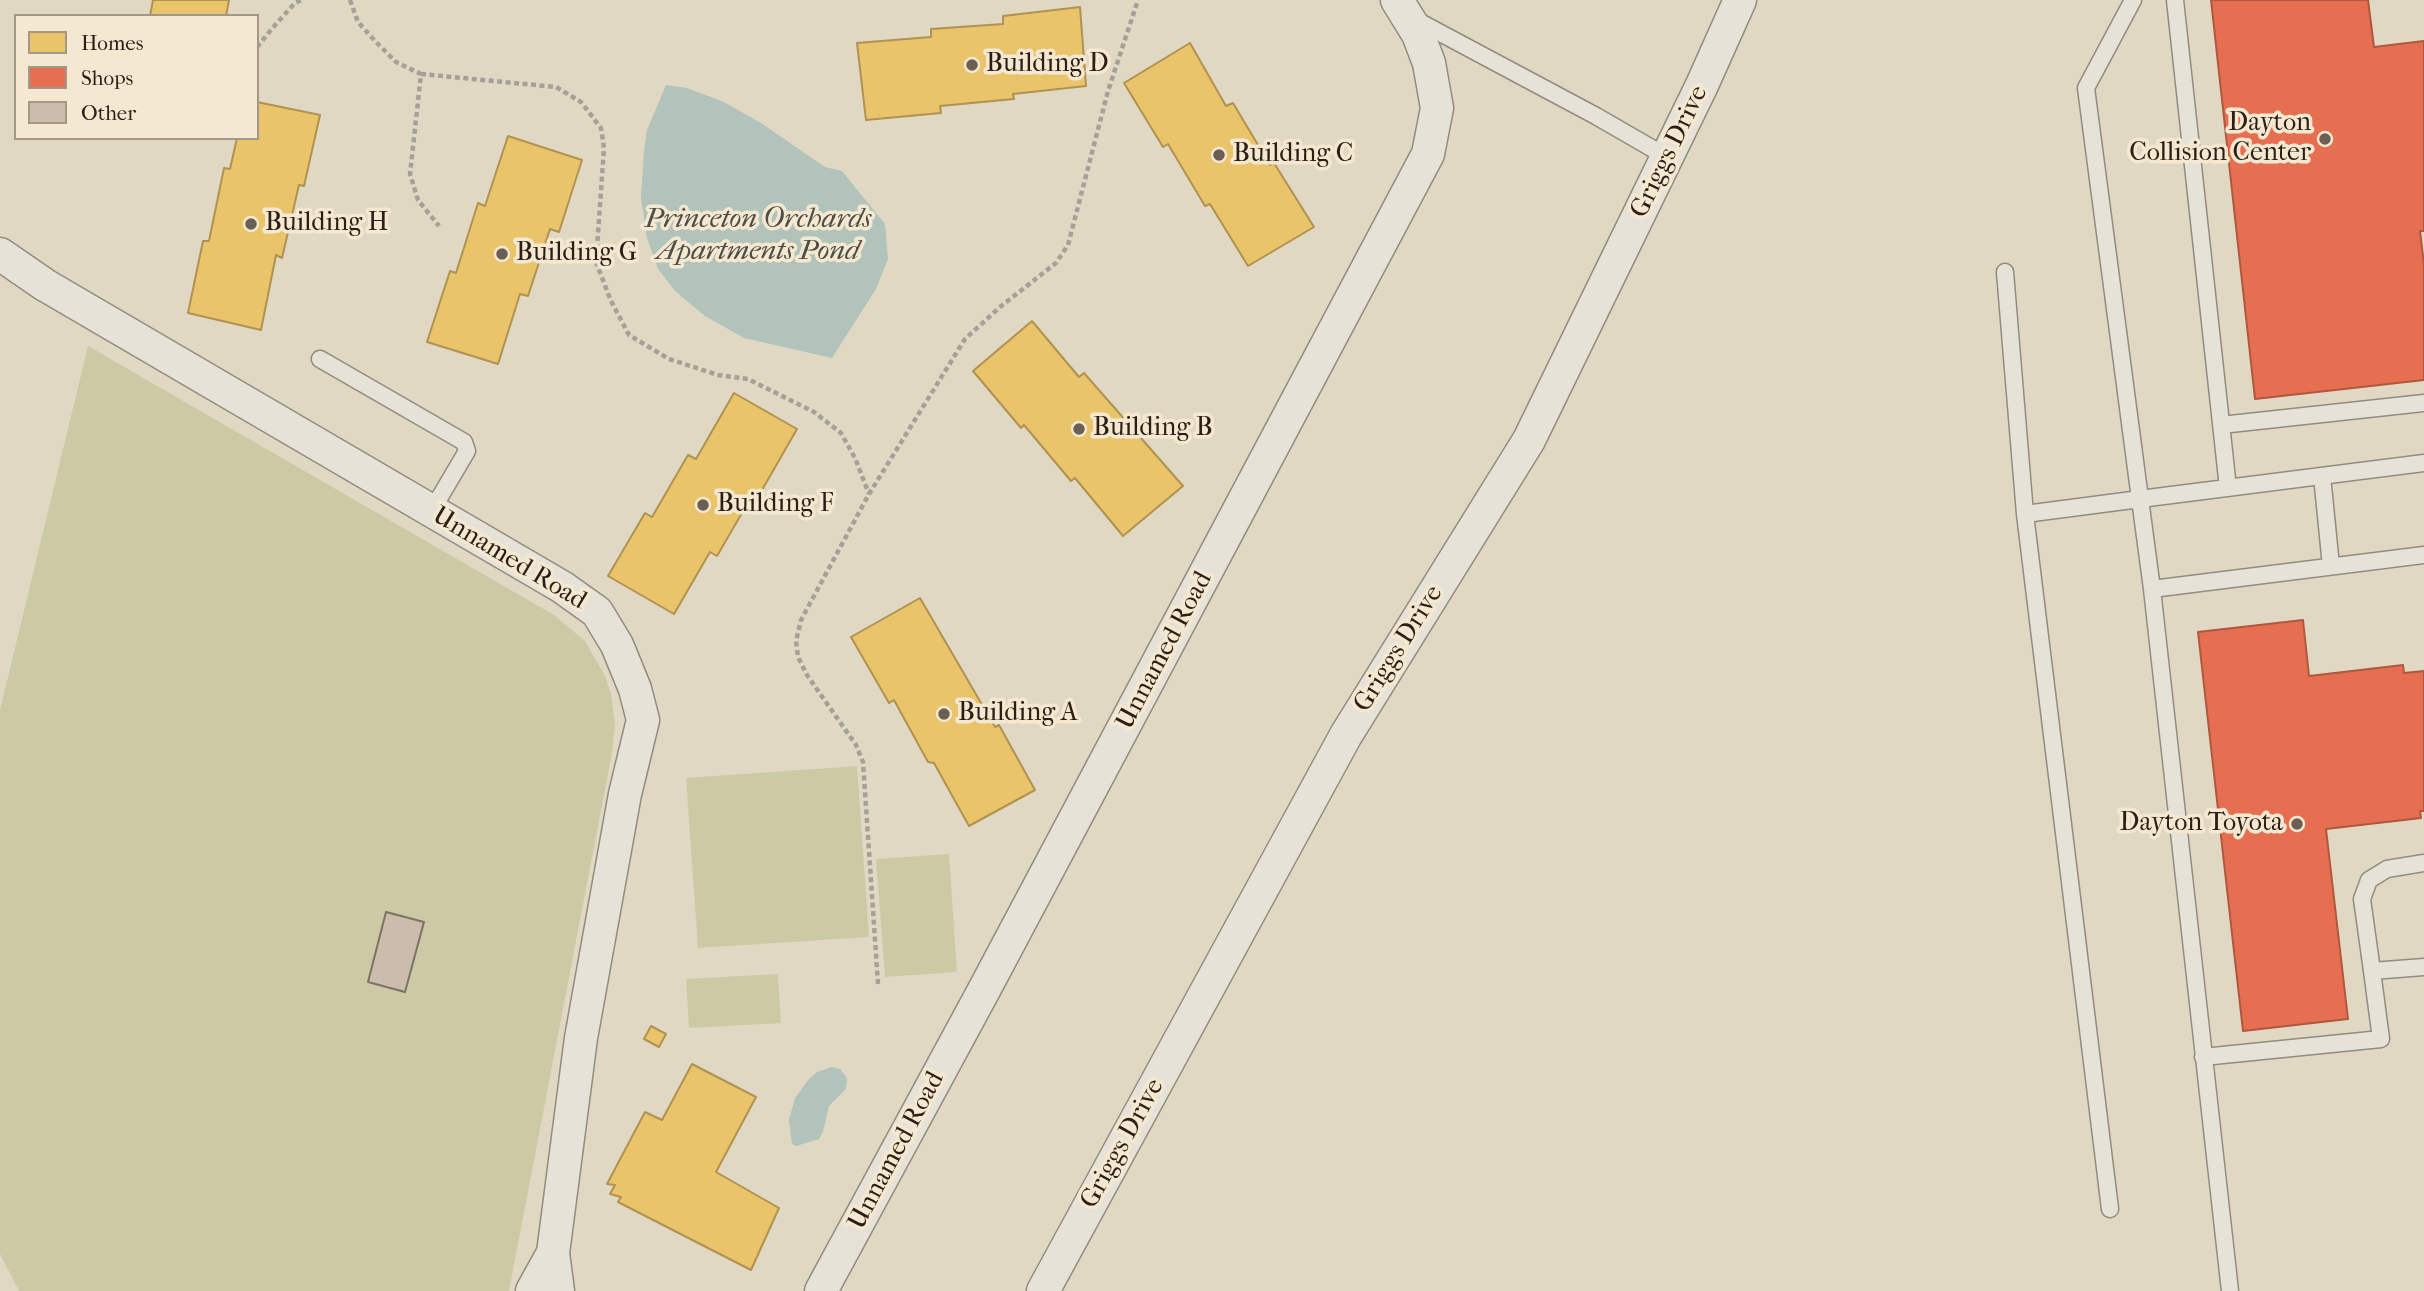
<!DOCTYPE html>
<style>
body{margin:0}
#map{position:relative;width:2424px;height:1291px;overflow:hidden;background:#e1d8c3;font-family:"IM FELL French Canon",serif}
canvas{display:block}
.legend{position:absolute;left:14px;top:14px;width:245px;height:126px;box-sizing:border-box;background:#f4e8d0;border:2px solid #a49786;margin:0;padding:9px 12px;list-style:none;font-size:21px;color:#2c1e16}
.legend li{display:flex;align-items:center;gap:14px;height:35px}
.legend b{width:35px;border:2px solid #a49786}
</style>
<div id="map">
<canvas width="2424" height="1291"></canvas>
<ul class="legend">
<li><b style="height:19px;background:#e9c46a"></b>Homes</li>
<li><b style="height:19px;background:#e76f51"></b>Shops</li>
<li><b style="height:19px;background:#cbbcab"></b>Other</li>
</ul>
</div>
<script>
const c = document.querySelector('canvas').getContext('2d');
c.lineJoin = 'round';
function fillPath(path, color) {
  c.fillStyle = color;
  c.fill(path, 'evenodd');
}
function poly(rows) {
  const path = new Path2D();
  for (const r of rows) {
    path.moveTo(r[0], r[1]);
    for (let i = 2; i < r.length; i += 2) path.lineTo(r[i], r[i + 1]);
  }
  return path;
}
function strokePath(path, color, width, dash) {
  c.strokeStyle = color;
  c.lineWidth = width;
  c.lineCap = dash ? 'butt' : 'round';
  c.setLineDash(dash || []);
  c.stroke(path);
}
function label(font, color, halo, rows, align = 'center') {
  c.font = font + ' "IM FELL French Canon",serif';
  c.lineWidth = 7;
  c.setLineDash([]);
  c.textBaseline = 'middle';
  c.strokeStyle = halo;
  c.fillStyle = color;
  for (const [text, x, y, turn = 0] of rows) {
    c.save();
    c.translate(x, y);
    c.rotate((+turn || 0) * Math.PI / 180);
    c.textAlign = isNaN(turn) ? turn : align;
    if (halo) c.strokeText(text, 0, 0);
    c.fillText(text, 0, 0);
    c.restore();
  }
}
const green = poly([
 [88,346,554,615,584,640,605,676,611,694,615,725,612,753,509,1291,19,1291,0,1254,0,710],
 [857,766,869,937,698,948,686,778],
 [949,854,957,972,885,977,876,859],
 [778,974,781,1023,689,1028,686,979]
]);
const water = poly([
 [666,85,687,88,724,102,761,123,825,167,842,171,885,224,888,259,876,289,832,358,744,338,705,316,675,291,658,269,647,238,641,198,644,151,647,130],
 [832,1067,840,1069,847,1078,846,1089,829,1106,823,1132,819,1139,796,1146,792,1144,789,1120,795,1098,808,1080,817,1072]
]);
const homes = poly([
 [153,0,229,0,226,16,150,16,153,0],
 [1080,7,1086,86,1013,94,1014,99,940,106,941,113,866,120,857,43,931,37,931,29,1003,24,1003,16,1080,7],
 [1190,43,1226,106,1233,103,1270,165,1274,163,1314,227,1248,266,1210,204,1205,206,1168,144,1163,147,1124,83,1190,43],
 [257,102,320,115,304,186,299,185,282,258,276,255,261,330,188,313,203,241,209,241,224,168,230,169,237,138,257,138,257,102],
 [508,136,582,160,559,232,550,229,528,296,520,294,498,364,427,342,450,271,456,273,478,203,485,206,508,136],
 [1032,321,1079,377,1084,373,1183,486,1123,536,1075,478,1071,481,1024,425,1021,428,973,371,1032,321],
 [734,393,797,429,758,497,753,494,717,556,710,552,674,614,608,576,645,513,652,517,688,455,696,459,734,393],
 [920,598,995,727,999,725,1035,790,969,826,934,763,928,762,894,700,889,703,851,637,920,598],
 [651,1026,666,1034,659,1047,644,1039,651,1026],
 [692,1064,756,1097,716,1172,779,1208,751,1270,618,1202,621,1197,610,1194,615,1185,607,1184,645,1112,662,1120,692,1064]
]);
const shops = poly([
 [2211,0,2368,0,2374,47,2424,41,2424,231,2420,231,2424,264,2424,380,2255,399,2211,0],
 [2303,620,2309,676,2403,665,2404,673,2424,671,2424,811,2420,811,2421,818,2326,829,2348,1019,2243,1031,2198,632,2303,620]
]);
const building = poly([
 [386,912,424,922,405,992,368,982,386,912]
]);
const path = poly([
 [350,0,358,22,375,41,396,62,421,74,410,174,418,200,439,226],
 [257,47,276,24,295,3,302,0],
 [421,74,556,87,581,102,601,128,604,148,596,262,611,301,629,335,669,359,718,375,748,379,814,412,841,433,855,458,869,494],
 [878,984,863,762,856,745,807,675,798,657,796,641,801,620,869,494,965,339,1000,307,1056,263,1068,245,1108,91,1138,0]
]);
const service = poly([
 [2175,0,2228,488],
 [1416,20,1596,116,1667,157],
 [2005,272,2025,514,2110,1209],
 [320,359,464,442,467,451,431,512],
 [2221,425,2424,403],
 [2424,463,2140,499,2152,589,2424,555],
 [2322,476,2331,566],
 [2025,514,2140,499,2086,88,2133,0],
 [2152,589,2230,1291],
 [2424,863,2387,869,2369,880,2362,899,2372,971,2424,967],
 [2203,1057,2381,1039,2372,971]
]);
const minor = poly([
 [0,254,45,285,562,587,597,612,617,645,635,689,643,720,625,794,581,1038,553,1253,558,1291],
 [532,1291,553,1253],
 [821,1291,984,990,1428,154,1437,108,1429,63,1418,34,1397,0],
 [1043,1291,1346,735,1529,440,1702,85,1740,0]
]);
const markers = [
 [972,65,7,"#6b5f53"],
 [2325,139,7,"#6b5f53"],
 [1219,155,7,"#6b5f53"],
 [251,224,7,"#6b5f53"],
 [502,254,7,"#6b5f53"],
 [1079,429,7,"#6b5f53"],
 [703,505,7,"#6b5f53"],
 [944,714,7,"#6b5f53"],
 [2297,824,7,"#6b5f53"]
];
const poiNames = [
 ["Building D",986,65],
 ["Dayton",2311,124,"right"],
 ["Collision Center",2311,154,"right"],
 ["Building C",1233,155],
 ["Building H",265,224],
 ["Building G",516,254],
 ["Building B",1093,429],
 ["Building F",717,505],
 ["Building A",958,714],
 ["Dayton Toyota",2283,824,"right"]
];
const streetNames = [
 ["Griggs Drive",1670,152,-64],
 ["Unnamed Road",509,559,31],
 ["Griggs Drive",1399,649,-58],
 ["Unnamed Road",1165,651,-62],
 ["Griggs Drive",1123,1144,-61],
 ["Unnamed Road",897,1151,-62]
];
const waterNames = [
 ["Princeton Orchards",758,220],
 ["Apartments Pond",758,252]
];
fillPath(green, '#cccaa5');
fillPath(water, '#b1c3ba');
fillPath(homes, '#e9c46a');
strokePath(homes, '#b09251', 2);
fillPath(shops, '#e76f51');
strokePath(shops, '#af573f', 2);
fillPath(building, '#cbbcab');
strokePath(building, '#7a7368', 2);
strokePath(service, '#928c7f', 19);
strokePath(minor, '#928c7f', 35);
strokePath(path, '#a5a098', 4.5, [5, 3.5]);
strokePath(service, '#e7e2d8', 16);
strokePath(minor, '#e7e2d8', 32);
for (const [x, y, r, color] of markers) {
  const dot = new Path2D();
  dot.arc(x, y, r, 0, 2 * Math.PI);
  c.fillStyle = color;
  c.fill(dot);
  strokePath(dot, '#f4e8d0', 2.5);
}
label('26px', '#2c1e16', '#f4e8d0', poiNames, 'left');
label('26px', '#2c1e16', '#f4e8d0', streetNames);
label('italic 28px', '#4e4d46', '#f4e8d0', waterNames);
</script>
